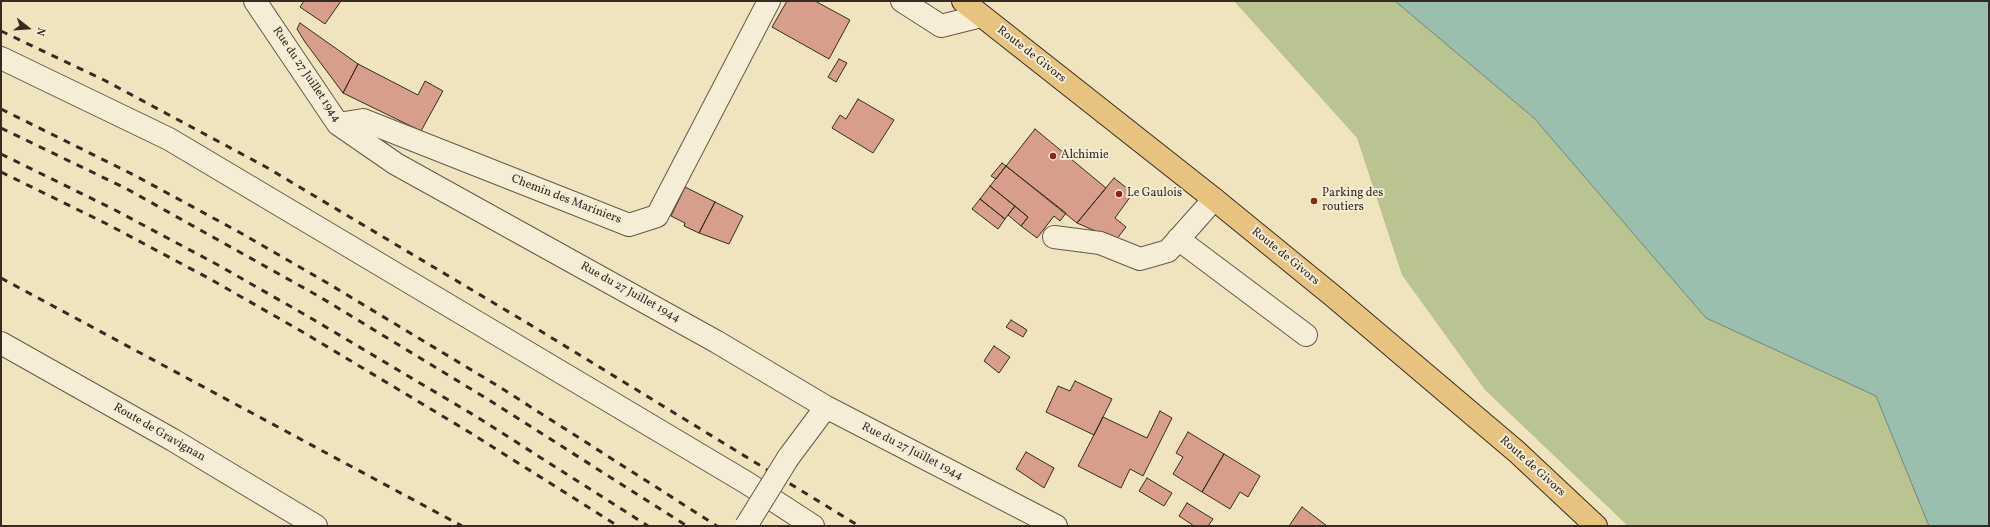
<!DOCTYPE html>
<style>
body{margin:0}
#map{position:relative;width:1990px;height:527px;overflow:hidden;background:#efe4be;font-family:Vollkorn,serif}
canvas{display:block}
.frame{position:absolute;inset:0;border:2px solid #362b22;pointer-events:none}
.north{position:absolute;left:8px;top:8px;width:40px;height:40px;-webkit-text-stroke:3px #f5edd5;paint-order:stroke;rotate:107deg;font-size:11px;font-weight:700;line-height:16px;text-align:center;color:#362b22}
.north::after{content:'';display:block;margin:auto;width:14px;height:18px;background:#362b22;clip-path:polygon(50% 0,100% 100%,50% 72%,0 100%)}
</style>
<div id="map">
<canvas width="1990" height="527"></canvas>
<div class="frame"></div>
<div class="north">N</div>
</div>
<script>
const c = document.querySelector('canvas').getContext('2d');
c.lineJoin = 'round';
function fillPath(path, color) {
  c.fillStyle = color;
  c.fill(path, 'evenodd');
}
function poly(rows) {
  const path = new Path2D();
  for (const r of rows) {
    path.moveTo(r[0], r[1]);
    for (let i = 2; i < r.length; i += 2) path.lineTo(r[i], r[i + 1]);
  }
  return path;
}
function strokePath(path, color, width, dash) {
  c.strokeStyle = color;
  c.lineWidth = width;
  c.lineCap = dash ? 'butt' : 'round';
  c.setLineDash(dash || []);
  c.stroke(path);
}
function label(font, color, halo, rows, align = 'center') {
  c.font = font + ' Vollkorn,serif';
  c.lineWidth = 4;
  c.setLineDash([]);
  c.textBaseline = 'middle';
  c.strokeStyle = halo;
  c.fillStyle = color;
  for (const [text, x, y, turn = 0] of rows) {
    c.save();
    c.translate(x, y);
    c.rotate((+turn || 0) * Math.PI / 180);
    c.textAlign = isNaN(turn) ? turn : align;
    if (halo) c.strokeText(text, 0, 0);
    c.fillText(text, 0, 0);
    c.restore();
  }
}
const green = poly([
 [1234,1,1395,1,1534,118,1706,318,1876,396,1929,526,1628,526,1485,390,1402,275,1357,138]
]);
const water = poly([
 [1395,1,1989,1,1989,526,1929,526,1876,396,1706,318,1534,118,1395,1]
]);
const building = poly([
 [304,1,341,1,325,24,300,7,304,1],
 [787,1,815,1,850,20,829,59,772,27,787,1],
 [300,23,358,64,343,93,305,42,297,29,300,23],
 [839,59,847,63,836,82,828,77,839,59],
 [358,64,418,95,425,81,443,91,421,131,343,93,358,64],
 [858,99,894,120,873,153,832,128,840,115,846,119,858,99],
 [1035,129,1106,188,1077,223,1006,166,1035,129],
 [1002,163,1006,166,996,179,991,176,1002,163],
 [1006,166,1066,213,1060,221,1054,216,1037,238,1021,226,1028,217,990,186,1006,166],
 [1114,178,1133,193,1115,218,1126,227,1116,240,1077,223,1114,178],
 [990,186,1015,206,1005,219,980,199,990,186],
 [685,187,715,202,699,233,684,226,685,223,671,216,685,187],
 [980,199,1005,219,998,229,972,209,980,199],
 [715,202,743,216,729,244,699,233,715,202],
 [1015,206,1028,217,1021,226,1008,215,1015,206],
 [1011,320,1027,330,1023,337,1006,327,1011,320],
 [994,346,1010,357,999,373,984,361,994,346],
 [1075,381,1112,399,1094,435,1046,412,1058,386,1070,391,1075,381],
 [1160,411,1172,418,1143,476,1130,469,1121,488,1078,466,1103,417,1147,438,1160,411],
 [1188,432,1224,454,1202,492,1173,474,1183,457,1176,453,1188,432],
 [1026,452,1054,468,1044,488,1016,469,1026,452],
 [1224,454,1260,476,1248,497,1240,492,1230,509,1202,492,1224,454],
 [1147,478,1172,493,1164,506,1139,491,1147,478],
 [1187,503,1213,519,1208,526,1194,526,1179,516,1187,503],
 [1302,507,1327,526,1289,526,1302,507]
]);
const minor = poly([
 [255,1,338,124,396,164,717,342,826,407,1056,526],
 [902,1,941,26,981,16],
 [1,58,169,139,747,483,813,526],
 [338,124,363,120,629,225,657,216,769,1],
 [1054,237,1100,243,1140,259,1168,251,1214,199],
 [1178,239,1306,335],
 [1,343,173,440,316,526],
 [788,458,826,407]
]);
const major = poly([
 [963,1,1214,199,1333,296,1517,452,1596,526]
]);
const rail = poly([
 [1,31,104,80,266,167,534,327,859,526],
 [1,109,134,175,239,232,329,284,498,386,717,526],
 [1,128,127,189,320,297,489,400,687,526],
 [1,154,115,210,218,265,309,317,477,417,648,526],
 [1,172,107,224,210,279,301,331,469,432,618,526],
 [1,278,462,526]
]);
const minorBridge = poly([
 [746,526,788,458]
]);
const markers = [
 [1053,156,4,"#8f2418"],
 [1119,194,4,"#8f2418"],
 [1314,201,4,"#8f2418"]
];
const streetNames = [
 ["Route de Givors",1031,55,38],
 ["Rue du 27 Juillet 1944",306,75,56],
 ["Chemin des Mariniers",566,200,21],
 ["Route de Givors",1285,257,39],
 ["Rue du 27 Juillet 1944",630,293,29],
 ["Route de Gravignan",159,433,30],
 ["Rue du 27 Juillet 1944",912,452,27],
 ["Route de Givors",1532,467,42]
];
const poiNames = [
 ["Alchimie",1061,156],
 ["Le Gaulois",1127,194],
 ["Parking des",1322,194],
 ["routiers",1322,208]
];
fillPath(green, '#bac490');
fillPath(water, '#9abfaf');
strokePath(water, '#728477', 1);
fillPath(building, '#d79e8b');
strokePath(building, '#362b22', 1);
strokePath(minor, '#645949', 24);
strokePath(major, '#362b22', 24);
strokePath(minor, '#f5edd5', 22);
strokePath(major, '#e8c27f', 22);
strokePath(rail, '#362b22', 3, [7, 7]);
strokePath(minorBridge, '#645949', 24, []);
strokePath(minorBridge, '#f5edd5', 22);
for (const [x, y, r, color] of markers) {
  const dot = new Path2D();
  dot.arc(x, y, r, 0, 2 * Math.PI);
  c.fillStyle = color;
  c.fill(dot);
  strokePath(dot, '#f5edd5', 1.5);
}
label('12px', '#362b22', '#f5edd5', streetNames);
label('12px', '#362b22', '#f5edd5', poiNames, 'left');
</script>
